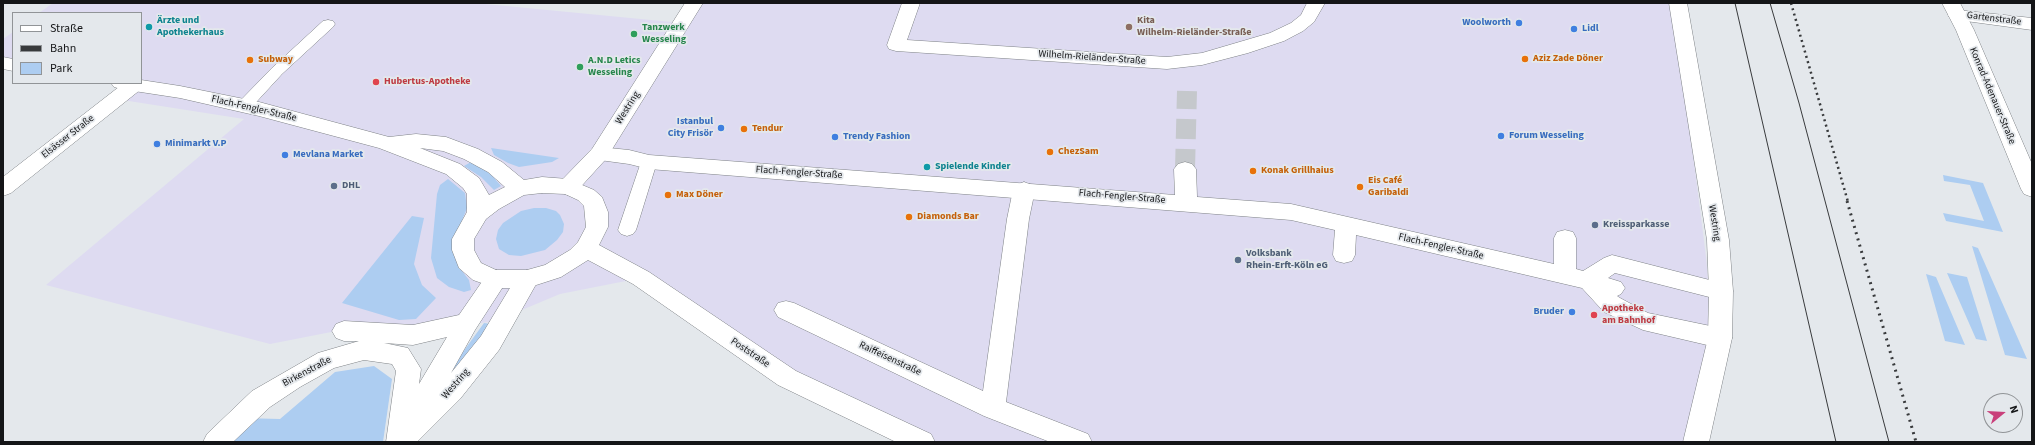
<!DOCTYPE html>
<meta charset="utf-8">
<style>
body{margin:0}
#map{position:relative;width:2035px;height:445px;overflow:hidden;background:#e4e8ec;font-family:"Source Sans 3",sans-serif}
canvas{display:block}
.frame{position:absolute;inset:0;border:4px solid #141517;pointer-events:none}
.legend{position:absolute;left:12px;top:12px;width:130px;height:72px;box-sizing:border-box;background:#e4e8ec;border:1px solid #919497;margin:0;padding:5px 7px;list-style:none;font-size:12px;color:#141517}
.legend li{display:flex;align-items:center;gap:8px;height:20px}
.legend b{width:20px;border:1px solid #919497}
.north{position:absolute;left:1983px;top:393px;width:40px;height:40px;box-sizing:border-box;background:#e4e8ec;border:1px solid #919497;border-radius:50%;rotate:72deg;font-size:11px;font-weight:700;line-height:16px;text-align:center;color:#141517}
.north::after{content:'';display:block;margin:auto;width:14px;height:18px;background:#c9407b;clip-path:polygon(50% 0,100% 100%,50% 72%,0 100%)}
</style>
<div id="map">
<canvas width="2035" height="445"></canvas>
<div class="frame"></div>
<ul class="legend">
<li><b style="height:5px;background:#fff"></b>Straße</li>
<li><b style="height:5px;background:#383a3c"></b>Bahn</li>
<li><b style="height:11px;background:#adcdf1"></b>Park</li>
</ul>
<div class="north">N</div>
</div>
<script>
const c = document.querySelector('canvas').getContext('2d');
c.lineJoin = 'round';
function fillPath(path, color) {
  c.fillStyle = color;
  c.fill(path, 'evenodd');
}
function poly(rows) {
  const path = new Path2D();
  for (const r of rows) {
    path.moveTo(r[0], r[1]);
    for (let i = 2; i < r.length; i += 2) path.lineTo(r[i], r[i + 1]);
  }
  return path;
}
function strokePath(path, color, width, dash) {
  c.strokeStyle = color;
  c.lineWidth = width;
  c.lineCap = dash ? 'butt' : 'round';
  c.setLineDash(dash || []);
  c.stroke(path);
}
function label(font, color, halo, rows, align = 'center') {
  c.font = font + ' "Source Sans 3",sans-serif';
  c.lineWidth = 3.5;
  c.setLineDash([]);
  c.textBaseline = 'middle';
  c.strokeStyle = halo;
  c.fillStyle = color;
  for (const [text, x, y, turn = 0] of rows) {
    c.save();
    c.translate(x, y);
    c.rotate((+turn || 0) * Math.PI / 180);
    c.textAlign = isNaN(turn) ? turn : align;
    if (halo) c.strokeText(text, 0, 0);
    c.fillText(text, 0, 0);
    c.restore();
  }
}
const commercial = poly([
 [53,3,475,3,682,23,694,3,1674,3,1706,257,1712,329,1684,442,924,442,790,377,641,278,560,294,493,322,397,328,372,324,270,344,46,285,244,119,116,99,141,83,141,13,39,13],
 [13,32,13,65,3,63,3,39]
]);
const green = poly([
 [491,148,559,158,552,162,519,167,508,163,494,155],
 [471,162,490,173,501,186,494,190,481,177,464,166],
 [1943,175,1983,183,2003,232,1946,221,1943,213,1984,221,1970,185,1944,181],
 [448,179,465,193,467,208,456,236,455,254,462,271,469,280,471,290,464,292,449,287,437,278,431,258,437,194,440,185],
 [534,208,546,208,556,211,560,215,564,224,563,232,557,240,545,250,521,256,509,255,499,249,496,239,498,230,503,223,521,211],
 [412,216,424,218,414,264,422,285,436,298,416,319,399,320,342,303],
 [1972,246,1978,248,2027,359,2005,355],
 [1947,273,1967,277,1987,341,1976,339],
 [1926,274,1936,277,1965,345,1945,341],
 [484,323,492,324,450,384,441,382],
 [374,366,392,379,383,442,216,442,242,418,280,419,335,372]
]);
const pedestrianTunnel = poly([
 [1185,169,1187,91]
]);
const service = poly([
 [328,20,333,21,335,24,333,27,282,74,249,110,244,111,239,110,236,106,239,102,272,68,323,21,328,20],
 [649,156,655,158,657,162,636,230,633,234,627,236,621,234,618,230,641,162,643,158,649,156]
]);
const pedestrian = poly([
 [599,147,629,150,649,155,1175,195,1174,169,1178,164,1185,162,1192,164,1196,169,1197,197,1291,204,1554,264,1554,238,1557,232,1565,230,1573,232,1576,238,1576,269,1583,271,1604,258,1612,255,1729,285,1733,291,1729,297,1721,300,1615,273,1608,278,1621,282,1625,288,1621,294,1617,296,1620,298,1648,313,1720,328,1729,331,1732,338,1729,345,1720,348,1643,330,1604,312,1582,288,1356,235,1355,255,1352,261,1344,263,1336,261,1333,255,1335,230,1291,220,649,169,629,164,592,159,589,154,592,149,599,147]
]);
const minor = poly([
 [685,3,703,3,606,159,576,192,568,195,560,192,557,187,560,182,592,149,685,3],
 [902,3,920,3,907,40,1167,57,1202,53,1270,33,1291,23,1301,15,1307,3,1325,3,1314,22,1303,31,1284,41,1248,53,1202,65,1167,69,896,51,889,49,887,45,902,3],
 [1669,3,1687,3,1729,240,1733,291,1732,338,1709,442,1683,442,1708,338,1709,291,1707,240,1669,3],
 [1957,10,2032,18,2032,30,1951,19,1948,15,1951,11,1957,10],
 [124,83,141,83,143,86,140,90,11,193,3,196,3,177,124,83],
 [1024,182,1032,185,1035,190,1029,219,1006,402,1088,434,1092,442,1050,442,984,416,778,317,774,310,778,303,786,301,794,303,983,391,1007,219,1013,190,1016,185,1024,182],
 [496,270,504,273,508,279,475,330,451,373,481,336,519,273,527,270,535,273,539,279,499,350,460,399,417,442,386,442,396,371,392,364,364,360,334,368,300,387,270,407,233,442,203,442,207,434,252,391,318,353,359,341,344,341,336,338,332,331,336,324,344,321,413,325,459,315,488,273,496,270],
 [447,337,419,384,421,369,408,348,384,343,413,345,447,337]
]);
const tertiary = poly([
 [3,57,13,59,13,71,3,69,3,57],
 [141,80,180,86,259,102,389,137,416,134,446,137,478,149,502,162,524,180,542,177,568,179,594,190,602,197,608,212,608,227,599,245,649,272,796,371,931,434,935,442,896,442,778,385,633,284,588,260,561,277,527,288,496,288,473,280,459,268,452,250,452,239,467,212,467,194,463,188,446,174,379,148,259,116,180,98,121,89,114,87,111,83,141,83,141,80],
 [420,148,443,151,464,159,488,172,505,187,489,195,479,178,460,164,420,148],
 [542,193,565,194,578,200,584,206,586,227,578,242,570,250,545,265,527,270,496,270,481,263,474,250,474,239,486,219,499,209,524,195,542,193]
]);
const secondary = poly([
 [1942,3,1960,3,1974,30,2032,164,2032,197,2024,194,2021,189,1956,30,1942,3]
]);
const tram = poly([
 [1735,3,1836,442],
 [1770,3,1799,103,1889,442]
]);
const railFar1 = poly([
 [1791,3,1848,202]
]);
const rail = poly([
 [1847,201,1916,442]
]);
const markers = [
 [1519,23,4,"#3f7fe0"],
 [149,27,4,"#0f9aa8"],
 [1129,27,4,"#8d6e63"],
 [1574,29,4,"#3f7fe0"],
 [634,34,4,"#2e9e5b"],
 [1525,59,4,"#e8710a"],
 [250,60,4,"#e8710a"],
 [580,67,4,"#2e9e5b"],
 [376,82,4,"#e0444e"],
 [721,128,4,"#3f7fe0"],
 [744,129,4,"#e8710a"],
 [1501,136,4,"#3f7fe0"],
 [835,137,4,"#3f7fe0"],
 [157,144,4,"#3f7fe0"],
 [1050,152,4,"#e8710a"],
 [285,155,4,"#3f7fe0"],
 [927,167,4,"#0f9aa8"],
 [1253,171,4,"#e8710a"],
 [334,186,4,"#5c6f8a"],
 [1360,187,4,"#e8710a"],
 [668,195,4,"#e8710a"],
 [909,217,4,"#e8710a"],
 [1595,225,4,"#5c6f8a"],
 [1238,260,4,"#5c6f8a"],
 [1572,312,4,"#3f7fe0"],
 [1594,315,4,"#e0444e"]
];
const streetNames = [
 ["Gartenstraße",1994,19,7],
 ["Wilhelm-Rieländer-Straße",1092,58,4],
 ["Konrad-Adenauer-Straße",1992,96,67],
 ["Westring",628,108,-58],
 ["Flach-Fengler-Straße",254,109,13],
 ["Elsässer Straße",68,137,-38],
 ["Flach-Fengler-Straße",799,173,4],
 ["Flach-Fengler-Straße",1122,197,5],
 ["Westring",1714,223,81],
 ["Flach-Fengler-Straße",1441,247,13],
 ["Poststraße",750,353,34],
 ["Raiffeisenstraße",890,359,25],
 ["Birkenstraße",307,372,-28],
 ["Westring",456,384,-49]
];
const cultureNames = [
 ["Ärzte und",157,21],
 ["Apothekerhaus",157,33],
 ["Spielende Kinder",935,167]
];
const educationNames = [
 ["Kita",1137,21],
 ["Wilhelm-Rieländer-Straße",1137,33]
];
const shopNames = [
 ["Woolworth",1511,23,"right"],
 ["Lidl",1582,29],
 ["Istanbul",713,122,"right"],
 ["City Frisör",713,134,"right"],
 ["Forum Wesseling",1509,136],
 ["Trendy Fashion",843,137],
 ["Minimarkt V.P",165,144],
 ["Mevlana Market",293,155],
 ["Bruder",1564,312,"right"]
];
const leisureNames = [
 ["Tanzwerk",642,28],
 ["Wesseling",642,40],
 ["A.N.D Letics",588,61],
 ["Wesseling",588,73]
];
const foodNames = [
 ["Aziz Zade Döner",1533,59],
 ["Subway",258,60],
 ["Tendur",752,129],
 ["ChezSam",1058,152],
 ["Konak Grillhaius",1261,171],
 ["Eis Café",1368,181],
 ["Garibaldi",1368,193],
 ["Max Döner",676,195],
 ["Diamonds Bar",917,217]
];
const healthNames = [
 ["Hubertus-Apotheke",384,82],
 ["Apotheke",1602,309],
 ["am Bahnhof",1602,321]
];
const serviceNames = [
 ["DHL",342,186],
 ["Kreissparkasse",1603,225],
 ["Volksbank",1246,254],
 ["Rhein-Erft-Köln eG",1246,266]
];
fillPath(commercial, '#dedbf1');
fillPath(green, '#adcdf1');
strokePath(pedestrianTunnel, '#c5c8cc', 20, [20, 10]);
strokePath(service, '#7f8387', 1);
strokePath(pedestrian, '#7f8387', 1);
strokePath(minor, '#7f8387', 1);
strokePath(tertiary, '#7f8387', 1);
strokePath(secondary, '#7f8387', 1);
fillPath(service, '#fff');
fillPath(pedestrian, '#fff');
fillPath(minor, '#fff');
fillPath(tertiary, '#fff');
fillPath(secondary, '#fff');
strokePath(tram, '#383a3c', 1);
strokePath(railFar1, '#383a3c', 2.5, [2, 3.5]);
strokePath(rail, '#383a3c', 3, [2, 4.5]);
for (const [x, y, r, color] of markers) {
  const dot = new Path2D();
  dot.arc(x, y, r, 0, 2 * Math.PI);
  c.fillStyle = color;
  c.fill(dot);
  strokePath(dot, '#e4e8ec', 1.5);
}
label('10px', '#141517', '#e4e8ec', streetNames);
label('bold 10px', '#0d838f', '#e4e8ec', cultureNames, 'left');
label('bold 10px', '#785e54', '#e4e8ec', educationNames, 'left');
label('bold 10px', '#366cbe', '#e4e8ec', shopNames, 'left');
label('bold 10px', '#27864d', '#e4e8ec', leisureNames, 'left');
label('bold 10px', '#c56008', '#e4e8ec', foodNames, 'left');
label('bold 10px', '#be3a42', '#e4e8ec', healthNames, 'left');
label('bold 10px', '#4e5e75', '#e4e8ec', serviceNames, 'left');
</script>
